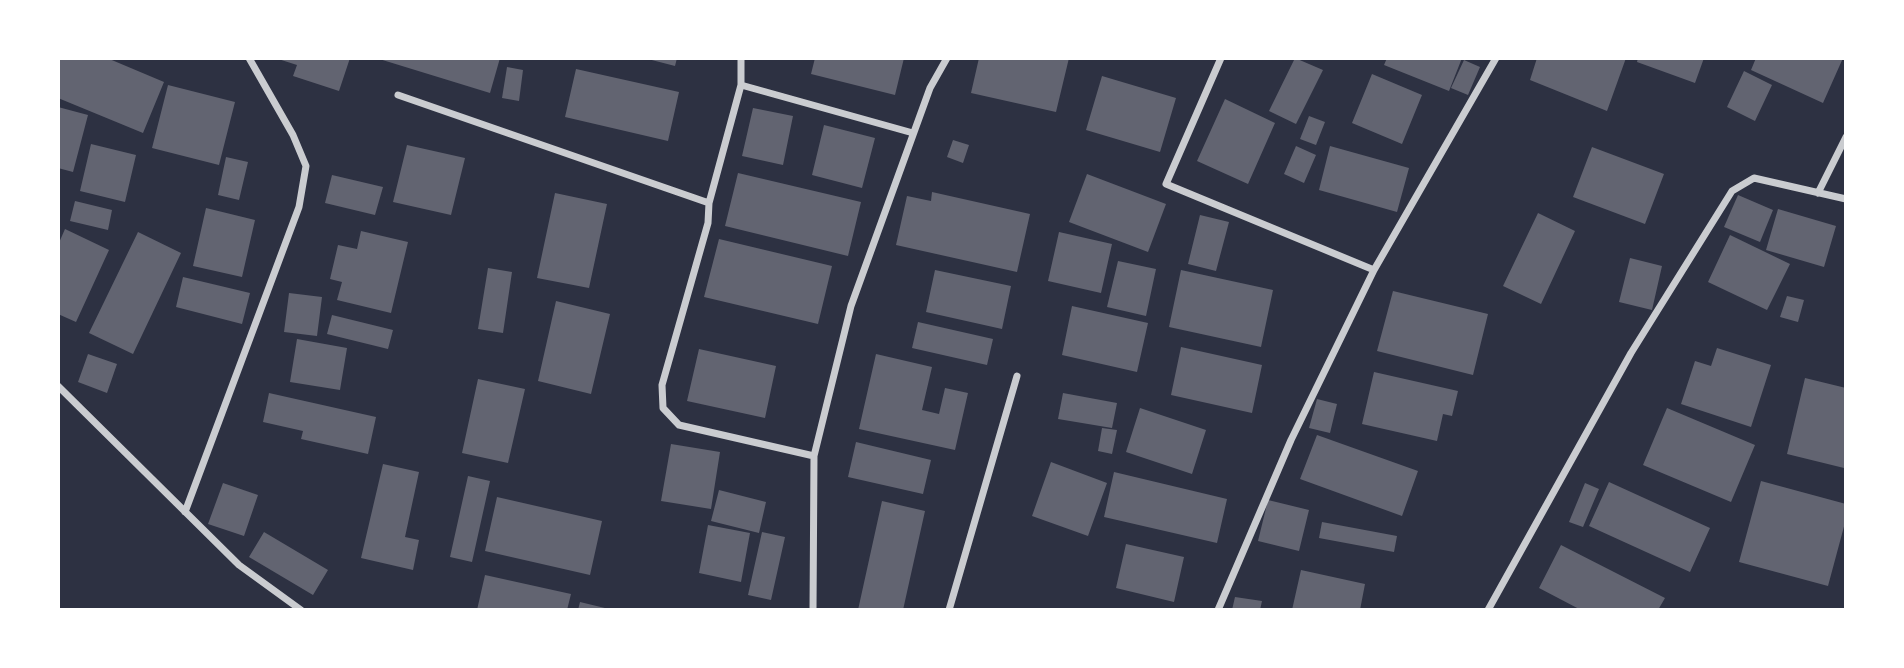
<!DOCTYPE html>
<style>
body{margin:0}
#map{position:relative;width:1904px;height:668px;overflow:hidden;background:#2d3142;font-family:"Alegreya Sans",sans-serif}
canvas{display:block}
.frame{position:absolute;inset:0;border:60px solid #fff;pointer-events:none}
</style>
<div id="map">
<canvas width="1904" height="668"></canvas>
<div class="frame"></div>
</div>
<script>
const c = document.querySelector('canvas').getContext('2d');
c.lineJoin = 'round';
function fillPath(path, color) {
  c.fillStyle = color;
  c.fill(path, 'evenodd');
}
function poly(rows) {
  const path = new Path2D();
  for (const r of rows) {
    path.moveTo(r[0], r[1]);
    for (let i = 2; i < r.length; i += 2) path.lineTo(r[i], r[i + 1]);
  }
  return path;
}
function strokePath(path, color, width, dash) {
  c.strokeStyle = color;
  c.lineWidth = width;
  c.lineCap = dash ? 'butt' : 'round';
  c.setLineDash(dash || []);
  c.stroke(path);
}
const building = poly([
 [58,58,107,58,164,82,143,133,58,98],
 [275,58,350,58,339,91,293,76,297,65],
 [376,58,500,58,490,93],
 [644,58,677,58,675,66],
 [815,58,904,58,895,95,811,74],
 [979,58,1069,58,1056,112,971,93],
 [1295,58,1323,70,1296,124,1269,111],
 [1387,58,1462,58,1449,91,1384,65],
 [1537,58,1626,58,1607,111,1530,80],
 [1638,58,1704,58,1695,83,1637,62],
 [1756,58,1843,58,1823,103,1751,70],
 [1464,60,1480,67,1468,95,1451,88],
 [507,67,523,70,519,101,502,98],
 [576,69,679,92,668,141,565,117],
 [1744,71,1772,85,1755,121,1727,107],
 [1372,74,1422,95,1402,144,1352,123],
 [1102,76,1176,98,1160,152,1086,130],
 [168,85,235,102,219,165,152,148],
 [1225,99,1275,123,1248,184,1197,161],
 [58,107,88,115,73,172,58,168],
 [753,108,793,116,783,165,742,156],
 [1309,116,1325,122,1316,145,1300,139],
 [824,125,875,138,862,188,812,175],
 [953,140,969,145,963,163,947,157],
 [91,144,136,155,125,202,80,191],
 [407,145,465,158,451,215,393,202],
 [1296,146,1316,155,1304,183,1284,174],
 [1330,146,1409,168,1397,212,1319,190],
 [1592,147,1664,174,1645,224,1573,197],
 [226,157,248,162,239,200,218,195],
 [738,173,861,202,848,256,725,226],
 [1087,174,1166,204,1148,252,1069,222],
 [332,175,383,187,375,215,325,203],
 [932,192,1030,214,1017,272,896,245,907,196,931,201],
 [555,193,607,204,589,288,537,278],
 [1738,195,1773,210,1760,242,1724,227],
 [75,201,112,210,108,230,70,221],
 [206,208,255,220,242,277,193,266],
 [1778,209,1836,226,1824,267,1766,250],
 [1538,213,1575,231,1541,304,1503,286],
 [1200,215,1229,222,1216,271,1188,264],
 [65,229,109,250,76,322,58,314,58,245],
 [361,231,408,242,391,313,337,300,342,282,330,279,338,245,357,249],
 [138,232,181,253,133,354,89,333],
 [1059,232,1112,244,1101,293,1048,281],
 [1730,235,1790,264,1767,310,1708,282],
 [719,239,832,266,818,324,704,297],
 [1630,258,1662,266,1652,310,1619,302],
 [1118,261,1156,269,1146,316,1107,307],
 [488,268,512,272,503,333,478,329],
 [935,270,1011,286,1002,329,926,312],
 [1181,270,1273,290,1261,347,1169,327],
 [183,277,250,293,242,324,176,307],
 [1393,291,1488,314,1473,375,1377,351],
 [289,293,322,297,317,336,284,332],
 [1787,296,1804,300,1798,322,1780,317],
 [556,301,610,314,591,394,538,381],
 [1072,306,1148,323,1137,372,1062,355],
 [332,315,393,330,388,349,327,334],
 [918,322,993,339,987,365,912,348],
 [297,339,347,348,340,390,290,382],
 [1181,347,1262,365,1252,413,1171,395],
 [1717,348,1771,365,1751,427,1681,404,1695,361,1711,366],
 [699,349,776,366,765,418,687,401],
 [88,354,117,364,107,393,78,382],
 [876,354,932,367,922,410,939,414,945,388,968,393,955,450,859,429],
 [1374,372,1458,391,1452,416,1443,414,1437,441,1362,424],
 [1805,378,1846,388,1844,468,1787,454],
 [478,379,525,389,508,463,462,453],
 [269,393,376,417,368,454,301,439,303,431,263,422],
 [1063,393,1117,403,1112,428,1058,419],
 [1317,399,1337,404,1330,433,1309,428],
 [1140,408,1206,430,1192,474,1126,452],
 [1667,408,1755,445,1731,502,1643,465],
 [1102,428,1117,430,1112,454,1098,451],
 [1317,435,1418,471,1402,516,1300,479],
 [856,442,931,460,923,494,848,477],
 [671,444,720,452,711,509,661,501],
 [1051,462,1107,483,1088,536,1032,516],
 [383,464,419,472,405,537,419,540,413,570,361,558],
 [1114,472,1227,499,1217,543,1104,517],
 [468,476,490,481,472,562,450,557],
 [1761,481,1846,504,1846,519,1828,586,1739,562],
 [1609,482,1710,528,1690,572,1589,526],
 [223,483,258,495,244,536,208,524],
 [1585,483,1599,489,1583,527,1569,522],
 [719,490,766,502,759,533,711,521],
 [497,497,602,521,590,575,485,551],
 [1268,500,1309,510,1299,551,1258,541],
 [882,501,925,511,903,610,858,610],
 [1322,522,1397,536,1394,552,1319,538],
 [708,525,750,533,741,582,699,573],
 [264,532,328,570,313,595,249,557],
 [762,532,785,537,771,600,748,595],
 [1126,544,1184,557,1174,602,1116,588],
 [1561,545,1665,598,1658,610,1581,610,1539,588],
 [1301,570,1365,584,1360,610,1292,610],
 [485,575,571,594,567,610,477,610],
 [1235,597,1262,601,1260,610,1232,610],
 [580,602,609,609,609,610,578,610]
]);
const minor = poly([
 [741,58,741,85,709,203,708,223,662,385,663,408,679,425,814,456],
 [1221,58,1166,184,1374,270],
 [741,85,913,133],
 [398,95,709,203],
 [1818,193,1846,137],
 [58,386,239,565,301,610],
 [185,512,299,207,306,166,293,135,249,58],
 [813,610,814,456,851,306,930,88,947,58],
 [949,610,1017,376],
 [1218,610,1291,440,1374,270,1496,58],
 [1488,610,1631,353,1732,191,1754,178,1846,199]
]);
fillPath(building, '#626471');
strokePath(minor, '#caccd0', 7);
</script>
